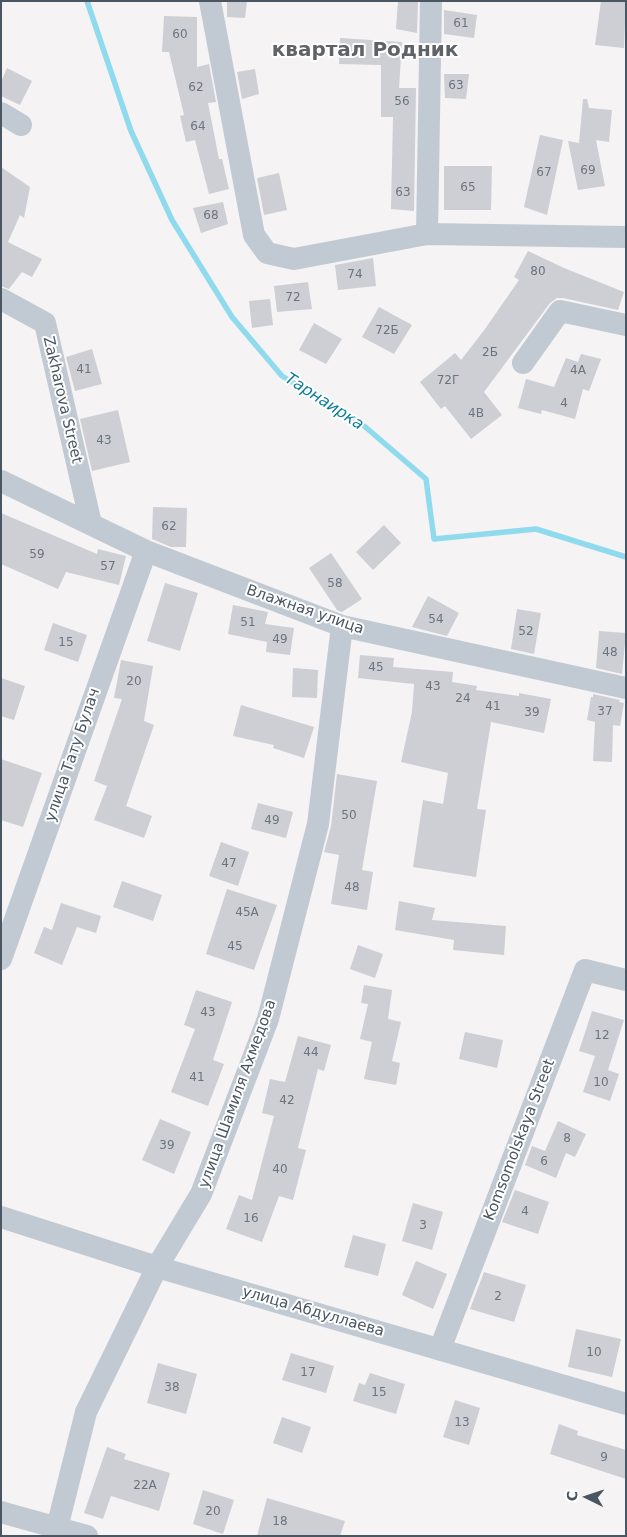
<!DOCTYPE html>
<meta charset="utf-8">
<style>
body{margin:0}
#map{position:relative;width:627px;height:1537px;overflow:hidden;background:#f5f3f3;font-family:"DejaVu Sans",sans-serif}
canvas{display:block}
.frame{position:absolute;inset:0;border:2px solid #4a5661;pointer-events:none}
.north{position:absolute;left:562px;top:1472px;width:50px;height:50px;-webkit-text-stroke:4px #fff;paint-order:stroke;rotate:274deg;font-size:14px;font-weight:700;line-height:20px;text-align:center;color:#4a5661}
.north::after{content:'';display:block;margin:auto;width:18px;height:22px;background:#4a5661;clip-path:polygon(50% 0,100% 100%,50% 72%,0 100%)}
</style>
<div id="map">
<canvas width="627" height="1537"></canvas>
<div class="frame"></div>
<div class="north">С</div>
</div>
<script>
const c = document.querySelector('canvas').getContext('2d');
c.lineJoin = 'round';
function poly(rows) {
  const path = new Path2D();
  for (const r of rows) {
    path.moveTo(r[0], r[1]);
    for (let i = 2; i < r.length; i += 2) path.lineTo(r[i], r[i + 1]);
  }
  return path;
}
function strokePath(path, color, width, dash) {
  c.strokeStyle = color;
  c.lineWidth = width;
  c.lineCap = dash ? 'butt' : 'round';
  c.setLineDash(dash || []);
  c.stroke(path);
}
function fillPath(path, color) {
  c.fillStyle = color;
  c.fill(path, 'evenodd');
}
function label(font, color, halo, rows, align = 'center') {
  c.font = font + ' "DejaVu Sans",sans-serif';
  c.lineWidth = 4;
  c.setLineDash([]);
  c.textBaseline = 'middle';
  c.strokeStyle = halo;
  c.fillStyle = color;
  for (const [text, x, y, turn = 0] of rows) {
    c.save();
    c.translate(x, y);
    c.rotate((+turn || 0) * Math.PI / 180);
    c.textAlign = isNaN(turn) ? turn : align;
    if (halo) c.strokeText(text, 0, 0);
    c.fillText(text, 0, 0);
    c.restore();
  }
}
const stream = poly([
 [87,1,131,131,172,220,232,317,282,376,363,425,426,479,434,539,536,529,626,557]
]);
const building = poly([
 [227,1,247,1,245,18,227,17],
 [398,1,418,1,417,33,396,29],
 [601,1,626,1,624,48,595,45],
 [444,10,477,15,474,38,444,34],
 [164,16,197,17,197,67,209,64,216,102,208,103,219,159,222,159,229,189,209,194,195,140,186,142,180,116,184,115,169,52,162,52],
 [340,38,402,42,399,88,416,88,414,211,391,209,393,117,381,117,381,65,339,64],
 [7,68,32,81,20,105,1,96,1,82],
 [255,69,259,94,242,99,237,72],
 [444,74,469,74,466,99,445,98],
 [583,99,587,99,589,108,612,110,609,142,596,140,605,186,578,190,568,141,579,143],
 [540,135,563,140,547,215,524,207],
 [444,166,492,166,491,210,444,210],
 [1,167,30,187,24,218,20,215,8,242,42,259,32,277,22,272,9,289,1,286],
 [279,173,287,210,264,215,257,178],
 [223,202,228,224,201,233,193,208],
 [528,251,564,268,624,292,618,310,563,298,557,298,550,303,484,392,502,415,471,439,445,406,441,409,420,382,455,353,461,360,485,329,519,280,514,277],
 [373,258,376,286,338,290,335,265],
 [308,282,312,309,277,312,274,286],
 [270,299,273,325,252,328,249,301],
 [379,307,412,325,394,354,362,337],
 [314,323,342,339,326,364,299,350],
 [92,349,102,384,75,391,66,357],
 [581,354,601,359,589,391,583,389,575,419,542,410,541,414,518,408,526,379,554,387,566,358,578,362],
 [118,410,130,462,92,471,80,419],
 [153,507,187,508,186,547,171,547,152,539],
 [1,513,97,554,98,549,126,556,119,585,66,572,58,589,1,564],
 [384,525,401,543,373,570,356,552],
 [331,553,362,599,342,612,337,610,309,568],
 [165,583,198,593,180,651,147,641],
 [428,596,459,613,447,636,412,627],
 [233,605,268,612,265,624,294,628,290,655,266,652,267,642,228,634],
 [517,609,541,613,534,654,511,649],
 [53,623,87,635,78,662,44,650],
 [599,631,626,633,622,674,596,668],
 [360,655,394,658,393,667,453,672,452,682,477,686,476,690,519,696,519,693,551,699,544,733,491,722,477,809,486,810,476,877,413,867,423,800,443,804,448,773,401,762,412,712,414,684,358,678],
 [121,660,153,666,144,721,154,725,126,806,152,816,144,838,94,820,107,786,94,781,122,699,114,698],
 [293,668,318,670,317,698,292,697],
 [1,678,25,686,14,720,1,716],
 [593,694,620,700,619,702,624,703,620,726,613,725,612,762,593,761,595,722,587,720,591,697,593,697],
 [241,705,314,727,304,758,273,748,274,745,233,736],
 [1,759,42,773,23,827,1,820],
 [337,774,377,781,362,870,373,872,367,910,331,904,339,855,324,852,331,826],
 [258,803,293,812,286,838,251,829],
 [221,842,249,852,238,886,209,876],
 [122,881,162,895,153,921,113,907],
 [227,889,277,905,254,970,206,954],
 [399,901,435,908,432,920,506,926,504,955,453,950,454,940,395,930],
 [61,903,101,916,96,933,77,927,62,965,34,953,44,927,52,930],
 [358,945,383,954,375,978,350,969],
 [364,985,392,990,388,1019,401,1022,392,1061,400,1063,396,1085,364,1079,372,1042,360,1039,368,1004,361,1003],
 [196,990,232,1002,213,1060,224,1064,208,1106,171,1092,195,1029,184,1025],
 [592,1011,624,1020,608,1070,619,1074,610,1101,583,1092,595,1056,579,1051],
 [465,1032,503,1040,497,1068,459,1059],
 [298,1036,331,1045,324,1071,318,1069,298,1148,306,1150,293,1200,279,1196,262,1242,226,1229,239,1195,252,1200,274,1116,262,1113,270,1079,285,1082],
 [160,1119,191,1132,174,1174,142,1160],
 [558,1121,586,1134,575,1157,566,1153,556,1178,525,1165,532,1146,545,1151],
 [515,1190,549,1202,538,1234,502,1222],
 [413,1203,443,1212,432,1250,402,1241],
 [353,1235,386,1244,378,1276,344,1267],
 [416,1261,447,1274,433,1309,402,1295],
 [484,1272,526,1285,514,1322,470,1309],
 [576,1329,621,1339,612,1377,568,1367],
 [291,1353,334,1366,326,1393,282,1380],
 [158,1363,197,1374,186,1414,147,1403],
 [370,1373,405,1384,396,1414,353,1401,359,1383,365,1385],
 [455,1400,480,1408,469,1445,443,1437],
 [282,1417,311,1427,302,1453,273,1443],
 [559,1424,578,1431,577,1435,626,1450,626,1479,550,1454],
 [107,1447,126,1454,124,1459,170,1473,159,1511,111,1496,103,1519,84,1513],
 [203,1490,234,1500,223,1534,193,1524],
 [267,1498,345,1521,340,1536,257,1536]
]);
const minor = poly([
 [210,1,254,235,267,253,294,259,427,234,626,237],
 [1,113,21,125],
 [427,234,431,1],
 [1,299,45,323,91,524],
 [523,363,560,311,626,325],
 [1,481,146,551,342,626,626,688],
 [1,959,146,551],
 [1,1217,157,1267,626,1404],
 [440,1349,585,970,626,980],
 [1,1512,87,1536],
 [55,1536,86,1412,157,1267,201,1194,268,1019,318,824,342,626]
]);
const numberNames = [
 ["61",461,24],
 ["60",180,35],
 ["63",456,86],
 ["62",196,88],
 ["56",402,102],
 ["64",198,127],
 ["69",588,171],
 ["67",544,173],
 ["65",468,188],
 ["63",403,193],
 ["68",211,216],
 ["80",538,272],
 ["74",355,275],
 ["72",293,298],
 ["72Б",387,331],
 ["2Б",490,353],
 ["41",84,370],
 ["4А",578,371],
 ["72Г",448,381],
 ["4",564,404],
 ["4В",476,414],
 ["43",104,441],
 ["62",169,527],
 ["59",37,555],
 ["57",108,567],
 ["58",335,584],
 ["54",436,620],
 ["51",248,623],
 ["52",526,632],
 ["49",280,640],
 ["15",66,643],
 ["48",610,653],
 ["45",376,668],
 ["20",134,682],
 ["43",433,687],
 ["24",463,699],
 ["41",493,707],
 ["37",605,712],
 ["39",532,713],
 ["50",349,816],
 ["49",272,821],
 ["47",229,864],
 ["48",352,888],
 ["45А",247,913],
 ["45",235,947],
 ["43",208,1013],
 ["12",602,1036],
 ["44",311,1053],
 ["41",197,1078],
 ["10",601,1083],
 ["42",287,1101],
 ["8",567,1139],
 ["39",167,1146],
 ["6",544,1162],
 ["40",280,1170],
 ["4",525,1212],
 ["16",251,1219],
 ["3",423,1226],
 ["2",498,1297],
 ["10",594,1353],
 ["17",308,1373],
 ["38",172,1388],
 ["15",379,1393],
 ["13",462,1423],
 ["9",604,1458],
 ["22А",145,1486],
 ["20",213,1512],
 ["18",280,1522]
];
const streetNames = [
 ["Zakharova Street",62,400,77],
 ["Влажная улица",305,610,19],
 ["улица Тату Булач",73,755,-71],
 ["улица Шамиля Ахмедова",238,1094,-70],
 ["Komsomolskaya Street",520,1140,-69],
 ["улица Абдуллаева",313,1312,16]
];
const waterNames = [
 ["Тарнаирка",324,402,33]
];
const districtNames = [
 ["квартал Родник",365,51]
];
strokePath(stream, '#90daee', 5.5);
fillPath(building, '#cdcfd5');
strokePath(minor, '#c1cad2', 22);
label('12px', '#6b747e', null, numberNames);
label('15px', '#4a5661', '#fff', streetNames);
label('italic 16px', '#0c7c9b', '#fff', waterNames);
label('bold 20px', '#5f6368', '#fff', districtNames);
</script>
